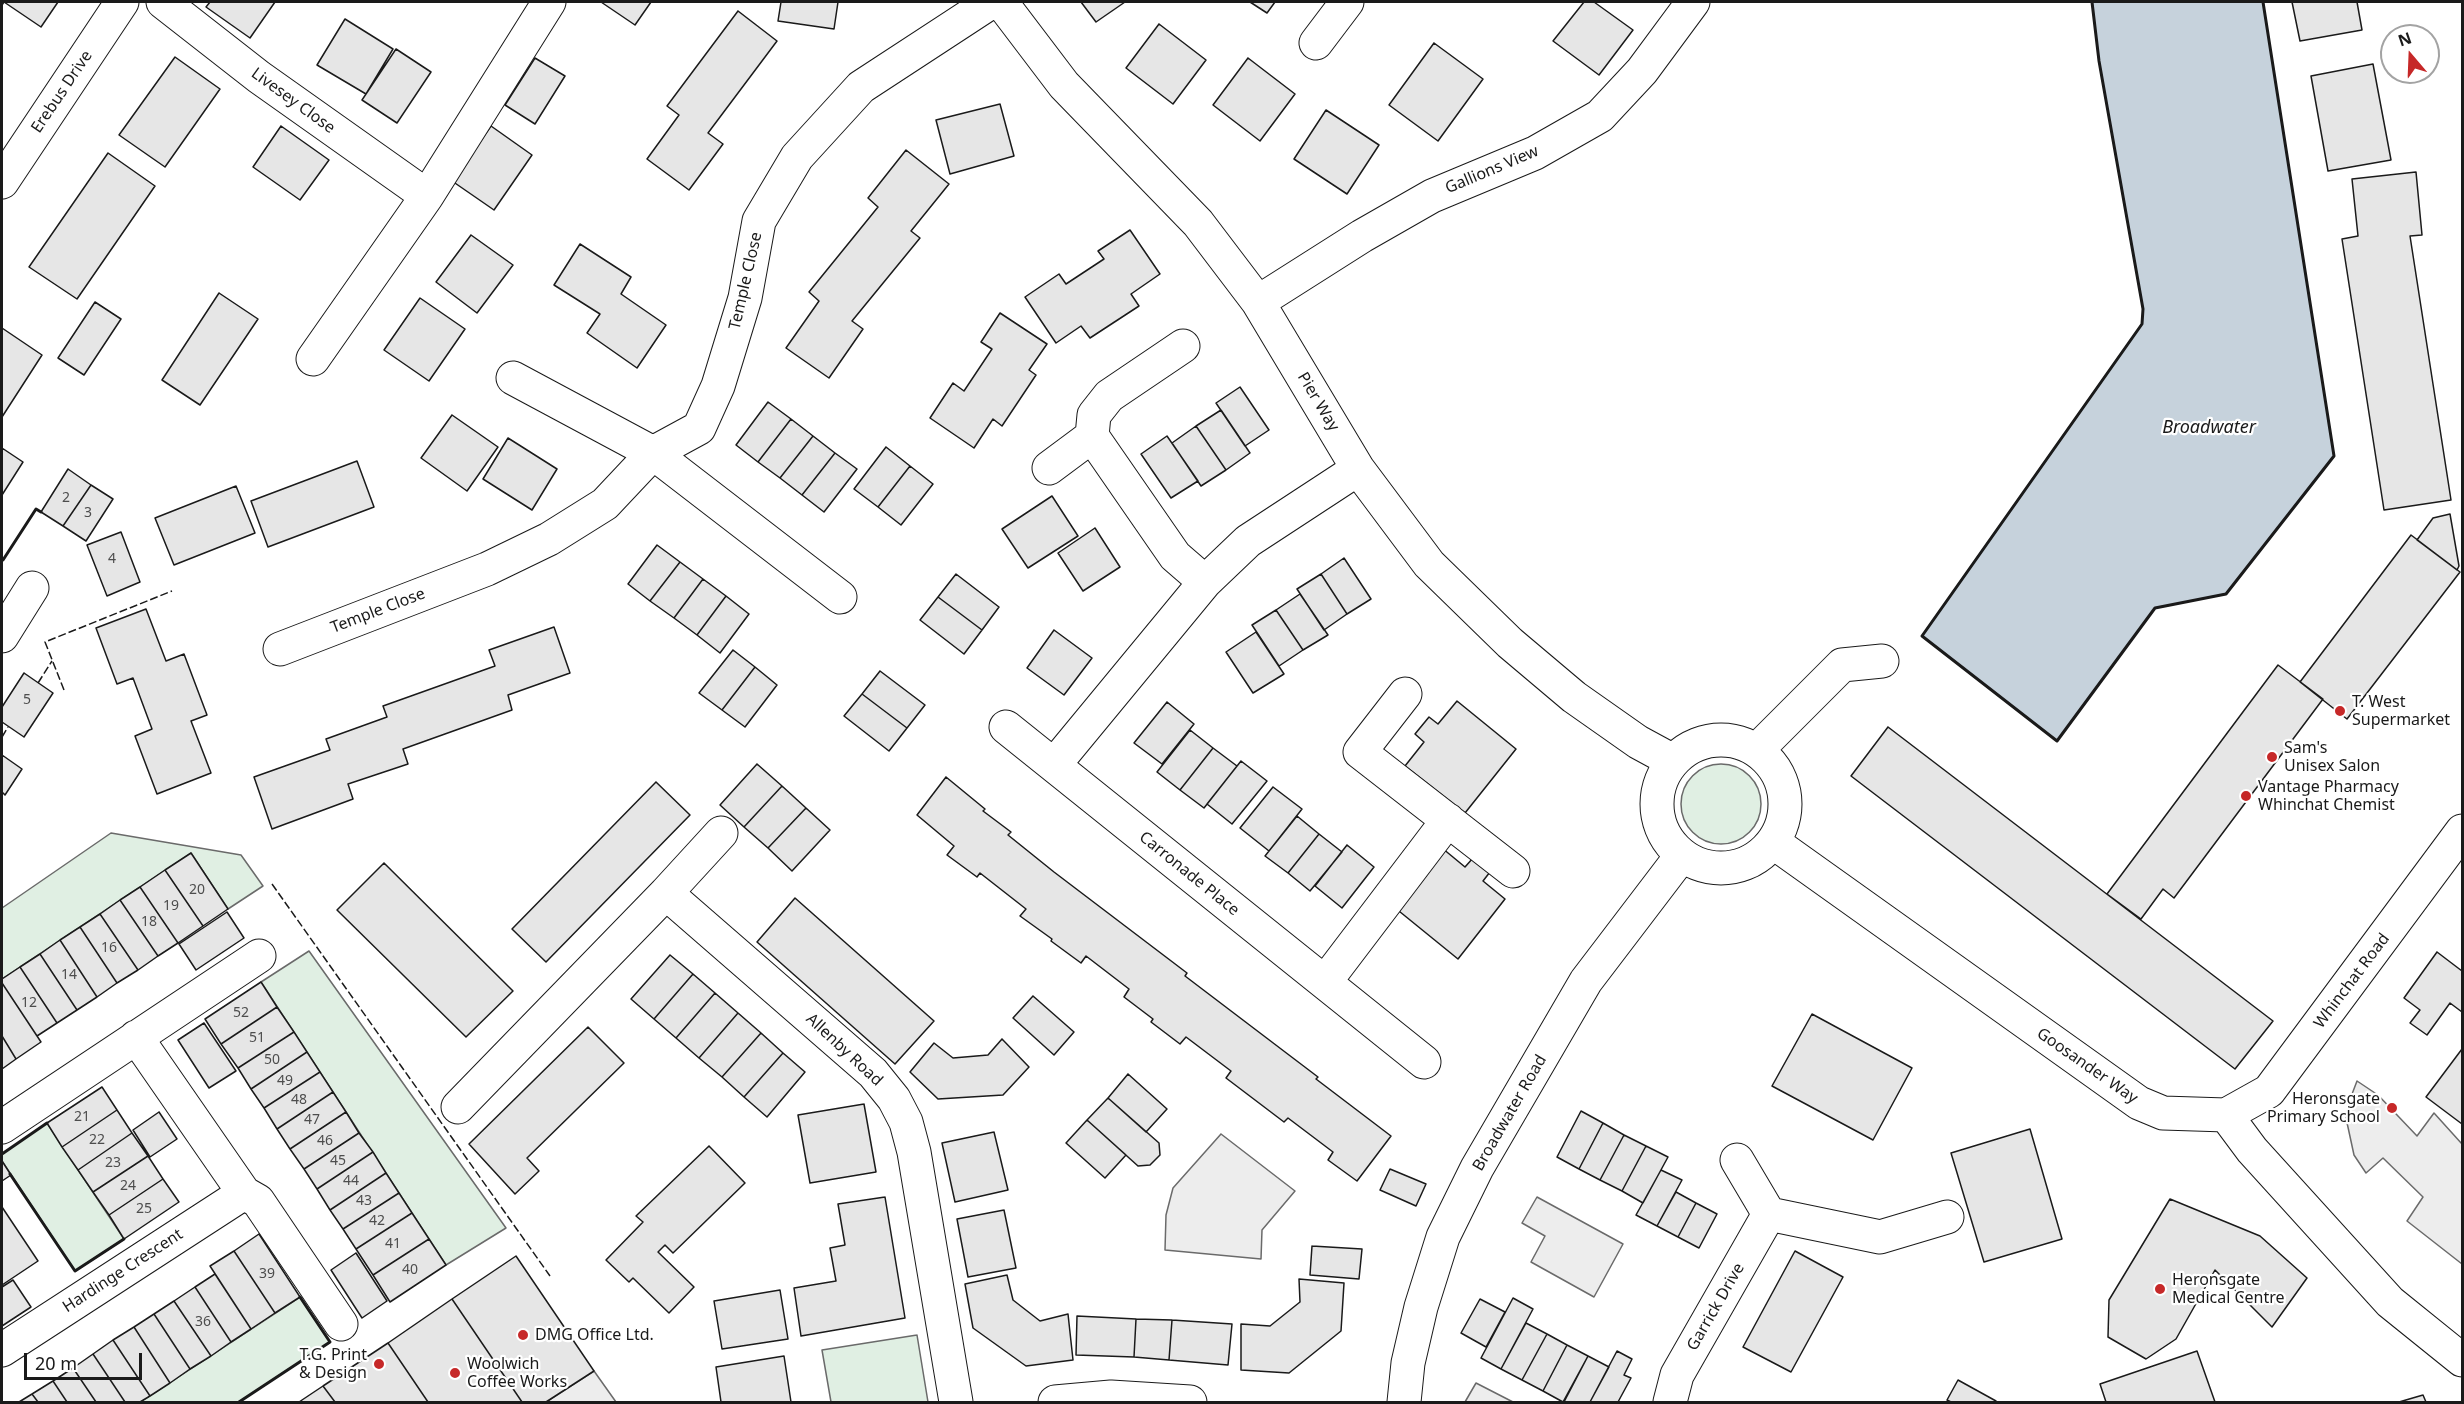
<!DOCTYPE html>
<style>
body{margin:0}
#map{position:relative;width:2464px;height:1404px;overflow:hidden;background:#fff;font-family:"Noto Sans",sans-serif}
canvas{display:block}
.frame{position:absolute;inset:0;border:3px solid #1a1a1a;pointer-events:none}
.north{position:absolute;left:2380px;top:24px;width:60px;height:60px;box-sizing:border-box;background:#fff;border:2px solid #a3a3a3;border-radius:50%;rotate:341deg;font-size:16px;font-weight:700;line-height:24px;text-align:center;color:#1a1a1a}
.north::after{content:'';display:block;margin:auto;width:21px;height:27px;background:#c62828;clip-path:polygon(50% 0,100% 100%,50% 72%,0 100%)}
.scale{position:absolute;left:24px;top:1353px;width:118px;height:27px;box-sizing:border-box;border:3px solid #1a1a1a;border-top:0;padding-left:8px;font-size:18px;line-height:21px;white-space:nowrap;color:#1a1a1a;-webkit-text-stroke:4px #fff;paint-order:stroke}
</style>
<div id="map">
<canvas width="2464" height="1404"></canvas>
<div class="frame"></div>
<div class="north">N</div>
<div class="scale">20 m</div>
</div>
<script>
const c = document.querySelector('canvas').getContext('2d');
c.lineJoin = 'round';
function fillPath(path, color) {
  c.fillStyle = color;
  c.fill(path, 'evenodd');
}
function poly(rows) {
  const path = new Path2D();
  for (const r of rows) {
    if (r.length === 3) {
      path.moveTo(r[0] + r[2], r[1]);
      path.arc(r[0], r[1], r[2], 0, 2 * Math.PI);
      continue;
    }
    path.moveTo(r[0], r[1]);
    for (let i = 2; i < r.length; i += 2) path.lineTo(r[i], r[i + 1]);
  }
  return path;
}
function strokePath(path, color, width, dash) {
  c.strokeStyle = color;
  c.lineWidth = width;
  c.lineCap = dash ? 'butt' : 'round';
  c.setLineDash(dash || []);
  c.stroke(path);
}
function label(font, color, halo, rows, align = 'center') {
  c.font = font + ' "Noto Sans",sans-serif';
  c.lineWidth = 4.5;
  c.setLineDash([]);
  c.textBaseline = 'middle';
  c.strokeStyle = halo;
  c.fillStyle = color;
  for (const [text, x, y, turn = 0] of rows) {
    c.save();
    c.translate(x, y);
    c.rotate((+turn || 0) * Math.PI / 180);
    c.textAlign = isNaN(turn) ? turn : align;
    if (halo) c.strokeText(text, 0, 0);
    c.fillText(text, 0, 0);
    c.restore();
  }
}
const green = poly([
 [1721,804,40],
 [111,833,241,855,263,886,228,909,191,853,2,979,2,908,111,833],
 [309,951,506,1228,446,1265,261,982,309,951],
 [47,1123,124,1239,75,1271,2,1161,2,1154,47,1123],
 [300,1297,330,1342,239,1402,140,1402,300,1297],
 [917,1335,928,1402,831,1402,822,1350,917,1335]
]);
const parking = poly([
 [2357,1081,2378,1095,2417,1136,2434,1113,2462,1144,2462,1264,2407,1221,2423,1197,2383,1158,2366,1173,2354,1155,2346,1118,2349,1102,2357,1081],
 [1221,1134,1295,1191,1262,1230,1261,1259,1165,1250,1166,1215,1173,1188,1221,1134],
 [1537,1197,1623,1244,1594,1297,1531,1262,1545,1236,1522,1223,1537,1197],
 [594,1371,616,1402,546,1402,594,1371],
 [1476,1383,1513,1402,1465,1402,1476,1383]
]);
const water = poly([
 [2092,2,2263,2,2334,456,2226,594,2155,608,2057,741,1922,636,2142,324,2143,309,2099,61,2092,2]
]);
const building = poly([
 [2,2,58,2,41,27,4,2,2,5,2,2],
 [210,2,275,2,250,38,206,7,210,2],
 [601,2,651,2,635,25,601,2],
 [781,2,838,2,834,29,778,21,781,2],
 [1081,2,1125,2,1096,22,1081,2],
 [1250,2,1275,2,1267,13,1250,2],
 [1584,2,1594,2,1633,30,1599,75,1553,41,1584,2],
 [2292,2,2357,2,2362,30,2300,41,2292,2],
 [738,11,777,41,708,133,723,144,689,190,647,159,679,115,667,106,738,11],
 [345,19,393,49,366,94,317,65,345,19],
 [1159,24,1206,60,1173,104,1126,68,1159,24],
 [1434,43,1483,79,1438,141,1389,105,1434,43],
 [396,49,431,72,397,123,362,100,396,49],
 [175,57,220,89,165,167,119,135,175,57],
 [535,58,565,76,535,124,505,105,535,58],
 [1248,58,1295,94,1260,141,1213,105,1248,58],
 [2373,64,2391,160,2328,171,2311,76,2373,64],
 [1000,104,1014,156,950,174,936,120,1000,104],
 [1326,110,1379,145,1347,194,1294,159,1326,110],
 [281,126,329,160,300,200,253,167,281,126],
 [491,126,532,155,494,210,452,181,491,126],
 [906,150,949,184,911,231,920,238,852,321,863,329,829,378,786,348,819,301,809,292,878,207,868,198,906,150],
 [108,153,155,186,77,299,29,267,108,153],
 [2416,172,2422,235,2410,236,2451,500,2384,510,2342,239,2358,236,2352,179,2416,172],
 [1130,230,1160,274,1131,294,1139,306,1090,338,1081,326,1056,343,1025,297,1059,274,1066,284,1104,259,1098,251,1130,230],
 [471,235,513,265,477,313,436,282,471,235],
 [580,244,631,277,621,294,666,325,637,368,587,333,600,314,554,285,580,244],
 [219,293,258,319,200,405,162,380,219,293],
 [420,298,465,329,429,381,384,350,420,298],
 [95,302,121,319,84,375,58,358,95,302],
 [1000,313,1047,344,1029,370,1036,375,1002,426,993,419,974,448,930,418,953,383,964,391,992,349,981,342,1000,313],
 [2,328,42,355,2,417,2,328],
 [1240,387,1269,430,1245,446,1216,403,1240,387],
 [768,402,791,419,758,462,736,445,768,402],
 [1221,410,1250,453,1226,470,1196,426,1221,410],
 [452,415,498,447,467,491,421,458,452,415],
 [791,419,813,436,780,478,758,462,791,419],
 [1196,426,1226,470,1201,486,1172,443,1196,426],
 [813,436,835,453,802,495,780,478,813,436],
 [1167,436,1198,481,1171,498,1141,454,1167,436],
 [508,438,557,469,532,510,483,479,508,438],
 [886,447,910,466,878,507,854,489,886,447],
 [2,448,23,462,2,495,2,448],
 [835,453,857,469,824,512,802,495,835,453],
 [357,461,374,507,268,547,251,501,357,461],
 [910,466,933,484,901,525,878,507,910,466],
 [68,469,91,485,63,526,41,512,68,469],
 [91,485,113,499,86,541,63,526,91,485],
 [236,486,255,533,174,565,155,518,236,486],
 [1052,496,1078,536,1028,568,1002,529,1052,496],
 [2450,514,2459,566,2457,570,2417,540,2433,518,2450,514],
 [1095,528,1120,567,1083,591,1058,553,1095,528],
 [121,532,140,582,107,596,87,545,121,532],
 [2411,535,2460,572,2347,719,2300,682,2411,535],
 [657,545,680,562,650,601,628,584,657,545],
 [1344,558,1371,599,1347,614,1321,574,1344,558],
 [680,562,703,579,674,618,650,601,680,562],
 [956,574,999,607,982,630,938,597,956,574],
 [1321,574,1347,614,1324,630,1297,589,1321,574],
 [703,579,726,596,697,635,674,618,703,579],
 [1300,594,1328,635,1303,650,1276,610,1300,594],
 [726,596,749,614,720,653,697,635,726,596],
 [938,597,982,630,964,654,920,620,938,597],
 [146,609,166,661,184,654,207,715,191,721,211,773,157,794,135,736,152,729,133,678,117,684,96,628,146,609],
 [1276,610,1303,650,1279,666,1252,625,1276,610],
 [554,627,570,673,508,695,512,710,403,749,408,764,348,784,353,799,272,829,254,777,330,750,326,739,387,717,383,706,495,666,489,650,554,627],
 [1054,630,1092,658,1064,695,1027,668,1054,630],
 [1256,632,1284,674,1253,693,1226,652,1256,632],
 [733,650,755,667,722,710,699,693,733,650],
 [2278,665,2323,699,2174,898,2163,889,2141,919,2107,894,2278,665],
 [755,667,777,685,745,727,722,710,755,667],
 [880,671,925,705,907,728,862,694,880,671],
 [24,673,53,693,24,737,2,722,2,707,24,673],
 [862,694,907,728,889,751,844,716,862,694],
 [1457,701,1516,749,1465,813,1405,766,1424,742,1415,734,1429,717,1438,724,1457,701],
 [1167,702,1194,724,1162,764,1134,743,1167,702],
 [1888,727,2273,1021,2235,1069,1851,776,1888,727],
 [1190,730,1213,748,1180,790,1157,772,1190,730],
 [1213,748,1237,766,1204,808,1180,790,1213,748],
 [2,755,22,769,5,795,2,792,2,755],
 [1241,761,1267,781,1232,824,1207,804,1241,761],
 [757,764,782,786,744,827,720,805,757,764],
 [946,777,985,809,983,811,1011,832,1008,835,1054,872,1187,973,1185,976,1289,1055,1318,1077,1316,1079,1391,1136,1357,1181,1328,1160,1333,1152,1288,1118,1284,1122,1226,1078,1231,1071,1186,1037,1180,1044,1151,1022,1153,1019,1124,997,1129,989,1086,956,1081,963,1051,941,1052,939,1020,916,1026,909,980,873,977,877,947,855,954,846,917,815,946,777],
 [656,782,690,815,546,962,512,929,656,782],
 [782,786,806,808,768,848,744,827,782,786],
 [1273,787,1302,809,1269,851,1240,828,1273,787],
 [806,808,830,830,792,871,768,848,806,808],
 [1297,816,1319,834,1288,873,1265,856,1297,816],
 [1319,834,1342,852,1310,891,1288,873,1319,834],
 [1347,845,1374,867,1342,908,1315,886,1347,845],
 [1442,848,1465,867,1473,858,1490,872,1483,881,1505,899,1458,959,1394,907,1442,848],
 [191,853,228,909,203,926,165,870,191,853],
 [384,863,513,991,466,1037,337,910,384,863],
 [165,870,203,926,178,943,140,887,165,870],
 [140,887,178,943,158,956,120,900,140,887],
 [795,898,934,1021,895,1064,757,942,795,898],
 [120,900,158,956,138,970,100,914,120,900],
 [227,912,244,938,196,970,179,944,227,912],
 [100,914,138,970,117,983,80,927,100,914],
 [80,927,117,983,97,997,60,940,80,927],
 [60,940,97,997,77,1010,40,954,60,940],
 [2437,952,2462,971,2462,1012,2450,1003,2427,1035,2410,1023,2420,1010,2404,998,2437,952],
 [40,954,77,1010,57,1023,20,967,40,954],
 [670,955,693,974,654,1019,631,999,670,955],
 [20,967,57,1023,37,1036,2,983,2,979,20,967],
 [693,974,715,993,676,1038,654,1019,693,974],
 [261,982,277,1007,221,1044,205,1019,261,982],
 [2,983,41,1042,16,1059,2,1036,2,983],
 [715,993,738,1013,699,1058,676,1038,715,993],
 [1033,996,1074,1032,1054,1055,1013,1018,1033,996],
 [277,1007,294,1032,238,1068,221,1044,277,1007],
 [738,1013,761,1033,722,1077,699,1058,738,1013],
 [1812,1014,1912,1068,1873,1140,1772,1086,1812,1014],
 [204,1023,236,1071,209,1088,178,1040,204,1023],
 [588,1027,624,1063,527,1158,539,1171,515,1194,469,1144,588,1027],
 [294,1032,307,1052,251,1089,238,1068,294,1032],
 [761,1033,783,1053,744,1097,722,1077,761,1033],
 [2,1036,16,1059,2,1069,2,1036],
 [1002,1039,1029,1067,1003,1095,938,1099,910,1072,934,1043,953,1058,988,1055,1002,1039],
 [2462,1049,2462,1124,2426,1097,2462,1049],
 [307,1052,320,1072,264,1108,251,1089,307,1052],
 [783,1053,805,1072,767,1117,744,1097,783,1053],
 [320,1072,333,1092,277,1129,264,1108,320,1072],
 [1128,1074,1167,1109,1146,1132,1108,1098,1128,1074],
 [102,1087,117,1110,62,1147,47,1123,102,1087],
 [333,1092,346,1112,290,1149,277,1129,333,1092],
 [1108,1098,1159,1143,1160,1155,1150,1165,1138,1166,1087,1120,1108,1098],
 [864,1104,876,1172,810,1183,798,1115,864,1104],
 [117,1110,132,1133,78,1170,62,1147,117,1110],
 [1581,1111,1603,1123,1579,1169,1557,1157,1581,1111],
 [159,1112,177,1139,150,1157,133,1130,159,1112],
 [346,1112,359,1133,304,1169,290,1149,346,1112],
 [1087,1120,1126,1155,1105,1178,1066,1143,1087,1120],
 [1603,1123,1624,1135,1600,1180,1579,1169,1603,1123],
 [2030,1129,2062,1239,1984,1262,1951,1153,2030,1129],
 [994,1132,1008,1190,955,1202,942,1143,994,1132],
 [132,1133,148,1156,93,1192,78,1170,132,1133],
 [359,1133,373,1152,317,1189,304,1169,359,1133],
 [1624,1135,1646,1146,1622,1191,1600,1180,1624,1135],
 [709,1146,745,1183,673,1253,665,1245,658,1252,694,1287,669,1313,633,1278,629,1282,606,1260,643,1222,636,1216,709,1146],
 [1646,1146,1668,1157,1643,1203,1622,1191,1646,1146],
 [373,1152,386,1173,330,1210,317,1189,373,1152],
 [148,1156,163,1179,109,1215,93,1192,148,1156],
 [2,1161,11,1175,2,1181,2,1161],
 [1390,1169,1426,1184,1416,1206,1380,1190,1390,1169],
 [1661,1170,1682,1180,1657,1226,1636,1215,1661,1170],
 [386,1173,399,1193,343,1229,330,1210,386,1173],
 [163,1179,179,1202,124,1239,109,1215,163,1179],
 [1676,1192,1696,1203,1678,1237,1657,1226,1676,1192],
 [399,1193,412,1213,356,1249,343,1229,399,1193],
 [885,1197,905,1318,801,1336,794,1288,836,1281,830,1248,845,1245,838,1204,885,1197],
 [2170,1199,2260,1236,2307,1278,2272,1327,2215,1270,2176,1339,2146,1359,2108,1337,2109,1300,2170,1199],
 [1696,1203,1717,1214,1699,1248,1678,1237,1696,1203],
 [2,1207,38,1261,2,1285,2,1207],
 [1004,1210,1016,1268,968,1277,957,1219,1004,1210],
 [412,1213,429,1239,373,1275,356,1249,412,1213],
 [259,1234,300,1297,275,1313,234,1251,259,1234],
 [429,1239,446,1265,390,1302,373,1275,429,1239],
 [1312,1246,1362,1249,1359,1279,1310,1275,1312,1246],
 [234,1251,275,1313,251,1329,210,1266,234,1251],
 [1795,1251,1843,1277,1791,1372,1743,1347,1795,1251],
 [356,1253,387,1301,362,1318,331,1270,356,1253],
 [516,1256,594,1371,546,1402,522,1402,452,1299,516,1256],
 [215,1274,251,1329,231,1342,195,1287,215,1274],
 [1007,1275,1013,1300,1040,1321,1068,1314,1073,1360,1026,1366,973,1328,965,1284,1007,1275],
 [1299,1279,1344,1283,1341,1331,1289,1373,1241,1370,1241,1324,1270,1326,1300,1302,1299,1279],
 [13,1280,31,1307,2,1326,2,1287,13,1280],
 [195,1287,231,1342,211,1356,174,1301,195,1287],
 [780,1290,788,1339,722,1349,714,1301,780,1290],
 [1513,1298,1533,1309,1501,1369,1481,1358,1513,1298],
 [452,1299,522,1402,428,1402,388,1343,452,1299],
 [1480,1299,1505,1312,1486,1347,1461,1333,1480,1299],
 [174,1301,211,1356,190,1369,154,1314,174,1301],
 [154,1314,190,1369,170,1383,134,1327,154,1314],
 [1077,1316,1136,1319,1134,1357,1076,1355,1077,1316],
 [1136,1319,1172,1320,1169,1360,1134,1357,1136,1319],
 [1172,1320,1232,1324,1228,1365,1169,1360,1172,1320],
 [1526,1323,1547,1334,1522,1380,1501,1369,1526,1323],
 [134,1327,170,1383,150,1396,113,1340,134,1327],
 [1547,1334,1567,1345,1543,1391,1522,1380,1547,1334],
 [113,1340,150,1396,140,1402,125,1402,93,1354,113,1340],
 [388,1343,428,1402,335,1402,323,1386,388,1343],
 [1567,1345,1588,1356,1563,1402,1543,1391,1567,1345],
 [1617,1351,1632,1359,1624,1375,1631,1378,1618,1402,1590,1402,1617,1351],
 [2197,1351,2215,1402,2106,1402,2100,1384,2197,1351],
 [93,1354,125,1402,96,1402,73,1368,93,1354],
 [784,1356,791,1402,721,1402,716,1367,784,1356],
 [1588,1356,1609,1367,1590,1402,1564,1402,1588,1356],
 [73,1368,96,1402,67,1402,53,1381,73,1368],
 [1958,1380,1996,1401,1995,1402,1951,1402,1947,1400,1958,1380],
 [53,1381,67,1402,38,1402,32,1394,53,1381],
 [323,1386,335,1402,299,1402,323,1386],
 [32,1394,38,1402,19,1402,32,1394],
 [2423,1395,2426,1402,2399,1402,2423,1395]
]);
const minor = poly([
 [163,2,259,77,427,196],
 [1001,2,1064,85,1198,223,1258,302,1358,469,1429,564,1510,643,1574,697,1638,742,1673,761],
 [1316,43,1347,2],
 [2,182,122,2],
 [1258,302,1362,236,1432,196,1535,153,1600,116,1642,71,1693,2],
 [1183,346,1109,396,1094,415,1092,436,1175,556,1205,582],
 [313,359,427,196,549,2],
 [513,378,653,453,840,597],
 [1049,468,1092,436],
 [2,636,32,588],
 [280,649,487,569,549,539,605,504,653,453,699,428,718,386,745,298,759,221,797,157,861,87,991,2],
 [1405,694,1360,752,1513,871],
 [1006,727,1424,1062],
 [1721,804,64],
 [1757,750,1842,665,1882,661],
 [1054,765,1205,582,1248,541,1358,469],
 [1773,842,2139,1103,2163,1113,2226,1115],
 [666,893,721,833],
 [1325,982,1448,820],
 [136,1037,244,1193,258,1201,341,1324],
 [458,1107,666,893,873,1073,894,1099,906,1122,914,1152,956,1402],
 [2226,1115,2269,1091,2462,831],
 [2226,1115,2252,1150,2390,1302,2462,1360],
 [2,1127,259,956],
 [1737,1160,1769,1214,1880,1237,1947,1217],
 [2,1350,244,1193],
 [1055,1402,1111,1397,1190,1402],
 [1404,1402,1408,1363,1421,1307,1443,1237,1477,1168,1586,981,1682,855],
 [1670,1402,1677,1375,1769,1214]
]);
const fence = poly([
 [38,683,52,661],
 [64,690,45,642,172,591],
 [2,737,8,727],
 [272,884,550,1276]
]);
const wall = poly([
 [2092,2,2099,61,2143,309,2142,324,1922,636,2057,741,2155,608,2226,594,2334,456,2263,2],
 [3,560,36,509,41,512],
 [2,1154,47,1123],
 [10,1174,75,1271,124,1239],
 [239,1402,330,1342,300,1297]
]);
const markers = [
 [2340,711,6,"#c62828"],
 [2272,757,6,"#c62828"],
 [2246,796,6,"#c62828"],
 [2392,1108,6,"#c62828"],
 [2160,1289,6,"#c62828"],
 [523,1335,6,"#c62828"],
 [379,1364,6,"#c62828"],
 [455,1373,6,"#c62828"]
];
const numberNames = [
 ["2",66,498],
 ["3",88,513],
 ["4",112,559],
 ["5",27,700],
 ["20",197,890],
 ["19",171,906],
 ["18",149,922],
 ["16",109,948],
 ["14",69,975],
 ["12",29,1003],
 ["52",241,1013],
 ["51",257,1038],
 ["50",272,1060],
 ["49",285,1081],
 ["48",299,1100],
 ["21",82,1117],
 ["47",312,1120],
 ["22",97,1140],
 ["46",325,1141],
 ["45",338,1161],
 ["23",113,1163],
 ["44",351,1181],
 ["24",128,1186],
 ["43",364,1201],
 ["25",144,1209],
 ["42",377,1221],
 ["41",393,1244],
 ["40",410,1270],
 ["39",267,1274],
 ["36",203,1322]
];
const streetNames = [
 ["Erebus Drive",62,92,-56],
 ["Livesey Close",293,101,36],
 ["Gallions View",1492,170,-23],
 ["Temple Close",746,281,-77],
 ["Pier Way",1318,402,59],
 ["Temple Close",378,611,-21],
 ["Carronade Place",1189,874,39],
 ["Whinchat Road",2352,981,-53],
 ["Allenby Road",844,1050,43],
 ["Goosander Way",2087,1066,35],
 ["Broadwater Road",1510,1113,-60],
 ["Hardinge Crescent",123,1271,-33],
 ["Garrick Drive",1716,1307,-60]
];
const poiNames = [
 ["T. West",2352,702],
 ["Supermarket",2352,720],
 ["Sam's",2284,748],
 ["Unisex Salon",2284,766],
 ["Vantage Pharmacy",2258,787],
 ["Whinchat Chemist",2258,805],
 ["Heronsgate",2380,1099,"right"],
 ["Primary School",2380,1117,"right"],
 ["Heronsgate",2172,1280],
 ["Medical Centre",2172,1298],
 ["DMG Office Ltd.",535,1335],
 ["T.G. Print",367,1355,"right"],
 ["& Design",367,1373,"right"],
 ["Woolwich",467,1364],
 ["Coffee Works",467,1382]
];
const waterNames = [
 ["Broadwater",2209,428]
];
fillPath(green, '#e0efe3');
strokePath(green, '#6a6a6a', 1.5);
fillPath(parking, '#ededed');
strokePath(parking, '#6a6a6a', 1.5);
fillPath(water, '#c6d2dc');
strokePath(water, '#6a6a6a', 1.5);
fillPath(building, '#e6e6e6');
strokePath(building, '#1a1a1a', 1.5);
strokePath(minor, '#1a1a1a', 35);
strokePath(minor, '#fff', 33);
strokePath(fence, '#1a1a1a', 1.5, [8, 3]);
strokePath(wall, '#1a1a1a', 3);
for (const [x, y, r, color] of markers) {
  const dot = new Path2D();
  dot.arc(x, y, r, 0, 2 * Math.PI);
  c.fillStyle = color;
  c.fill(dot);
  strokePath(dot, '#fff', 2);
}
label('14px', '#4d4d4d', null, numberNames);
label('16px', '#1a1a1a', '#fff', streetNames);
label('16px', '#1a1a1a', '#fff', poiNames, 'left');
label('italic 18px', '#1a1a1a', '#fff', waterNames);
</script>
